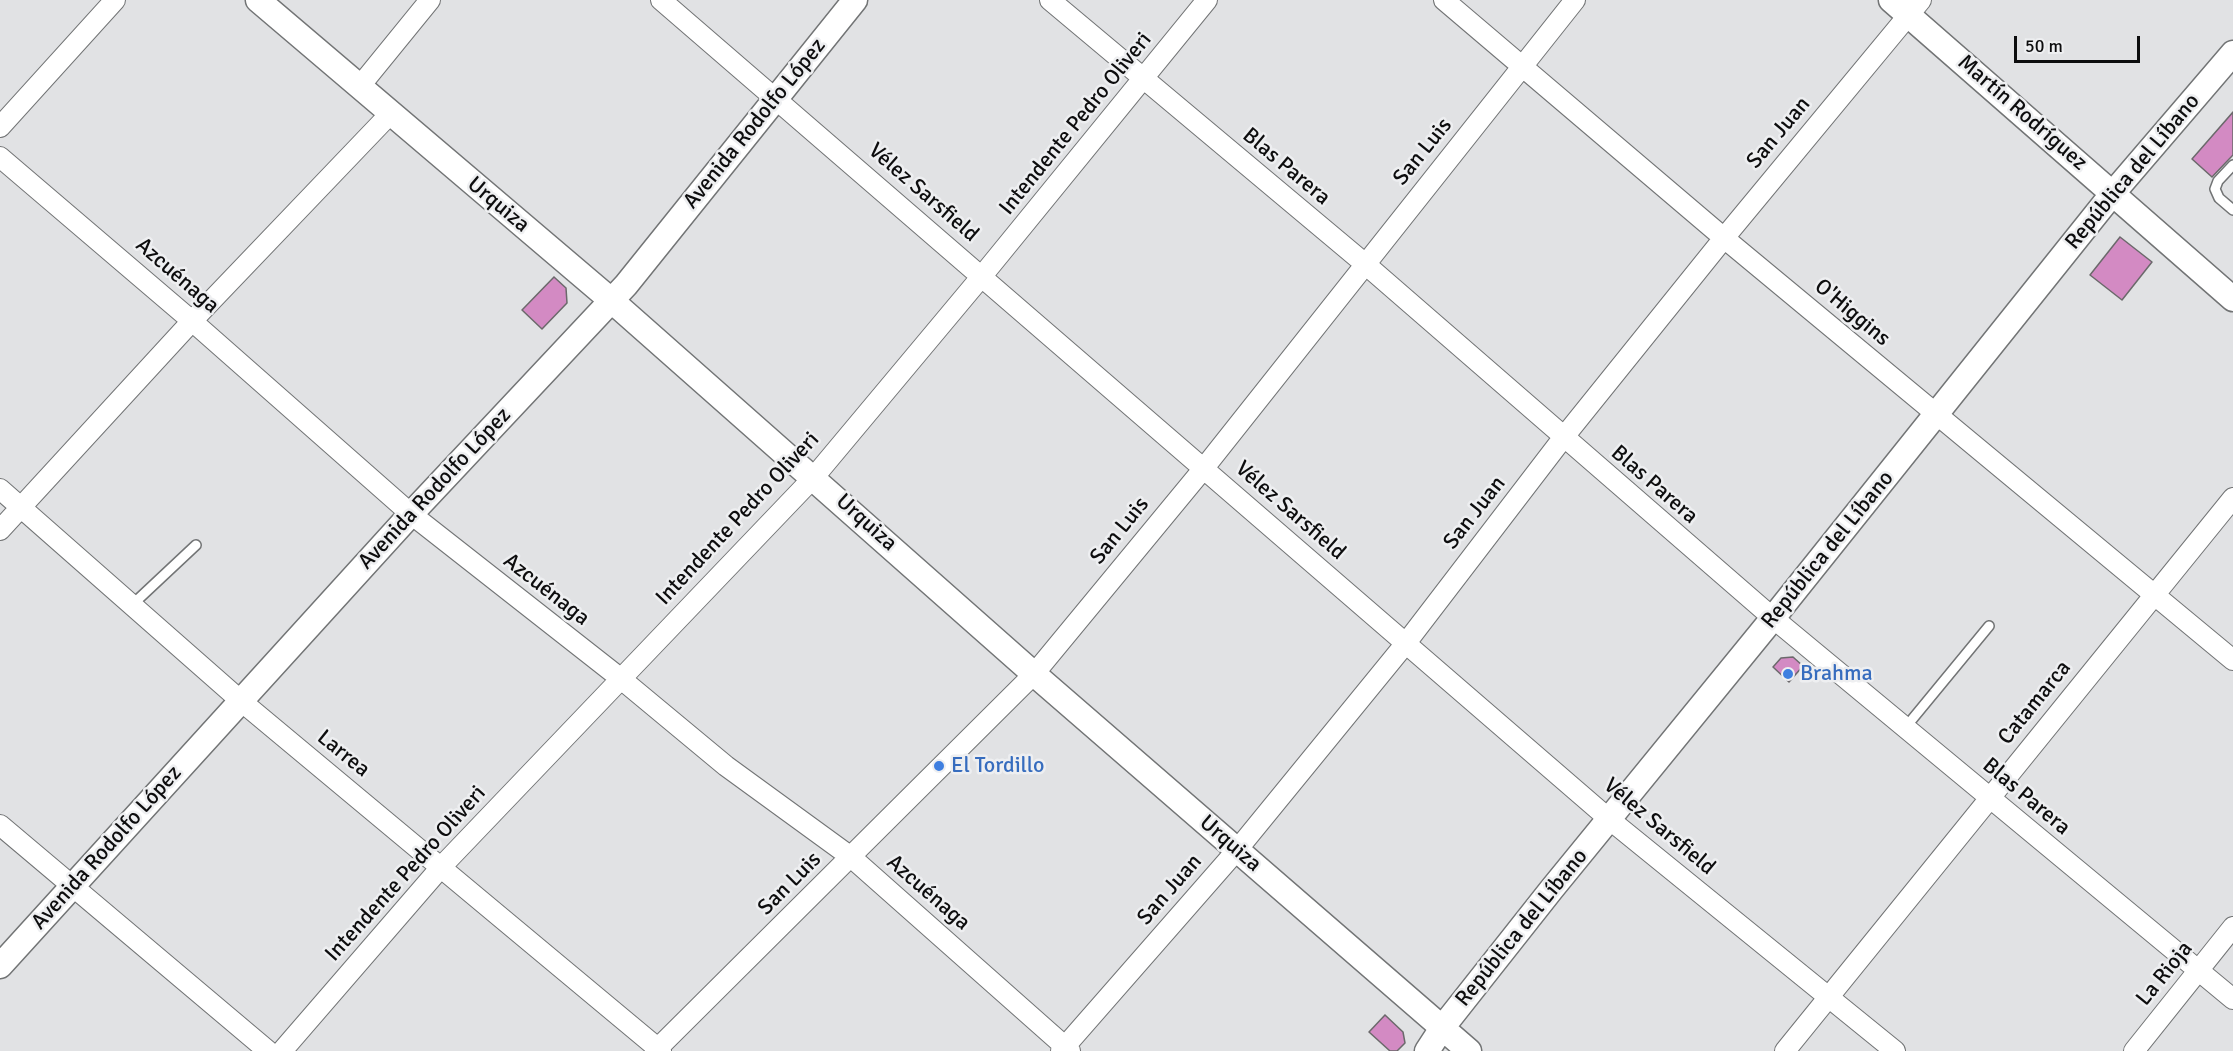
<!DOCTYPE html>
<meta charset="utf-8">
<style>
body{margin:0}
#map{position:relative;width:2233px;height:1051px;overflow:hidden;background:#e1e2e4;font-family:Signika,sans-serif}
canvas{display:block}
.scale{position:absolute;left:2014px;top:36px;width:126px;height:27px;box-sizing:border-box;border:3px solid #0d0d0e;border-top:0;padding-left:8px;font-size:18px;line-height:21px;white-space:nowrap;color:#0d0d0e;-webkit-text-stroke:4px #eeeff1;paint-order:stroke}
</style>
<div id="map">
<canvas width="2233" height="1051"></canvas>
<div class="scale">50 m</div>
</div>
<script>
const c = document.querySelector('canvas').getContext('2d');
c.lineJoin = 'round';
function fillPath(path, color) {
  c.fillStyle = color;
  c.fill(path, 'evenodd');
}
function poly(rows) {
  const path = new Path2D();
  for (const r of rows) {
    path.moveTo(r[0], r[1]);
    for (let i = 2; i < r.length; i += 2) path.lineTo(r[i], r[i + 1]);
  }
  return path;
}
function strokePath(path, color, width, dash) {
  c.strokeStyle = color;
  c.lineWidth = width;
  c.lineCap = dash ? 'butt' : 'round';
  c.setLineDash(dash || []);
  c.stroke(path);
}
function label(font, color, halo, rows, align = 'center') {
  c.font = font + ' Signika,sans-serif';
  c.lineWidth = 5;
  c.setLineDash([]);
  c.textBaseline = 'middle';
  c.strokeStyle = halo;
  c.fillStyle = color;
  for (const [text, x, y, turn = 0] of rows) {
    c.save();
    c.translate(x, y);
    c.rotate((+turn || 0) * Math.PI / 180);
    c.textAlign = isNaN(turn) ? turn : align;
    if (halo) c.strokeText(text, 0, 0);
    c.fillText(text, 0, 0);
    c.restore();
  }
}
const building = poly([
 [2233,112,2233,155,2212,177,2192,159,2233,112],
 [2120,237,2152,262,2122,300,2090,275,2120,237],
 [554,277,566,288,567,303,542,329,522,310,554,277],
 [1793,657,1803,666,1789,682,1773,667,1781,658,1793,657],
 [1385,1015,1403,1032,1405,1043,1397,1051,1390,1051,1369,1032,1385,1015]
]);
const service = poly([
 [2233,165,2218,181,2215,189,2219,198,2233,210],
 [132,605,196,545],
 [1905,728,1989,626]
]);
const minor = poly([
 [661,0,1609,819,1895,1051],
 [1050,0,1364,263,1773,618,2233,999],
 [1444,0,1724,238,2233,660],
 [360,86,430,0],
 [0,127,115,0],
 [0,157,192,321,411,514,620,678,726,766,851,857,1070,1051],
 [0,489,241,701,661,1051],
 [0,530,192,321,390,114],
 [0,825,268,1051],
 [282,1051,442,866,814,477,982,276,1207,0],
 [655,1051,1034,674,1204,468,1575,0],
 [1061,1051,1237,850,1406,643,1563,438,1724,238,1921,0],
 [1785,1051,2233,498],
 [2134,1051,2233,927]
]);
const tertiary = poly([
 [258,0,612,301,1034,674,1469,1051],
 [1891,0,2233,299],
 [0,966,411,514,626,285,855,0],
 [1427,1051,1442,1028,1551,890,1773,618,2113,193,2233,53]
]);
const markers = [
 [1788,674,6,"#3f7fe0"],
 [939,766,6,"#3f7fe0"]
];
const streetNames = [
 ["Martín Rodríguez",2022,113,41],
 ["Avenida Rodolfo López",755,124,-51],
 ["Intendente Pedro Oliveri",1076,124,-51],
 ["San Juan",1779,133,-50],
 ["San Luis",1423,152,-51],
 ["Blas Parera",1286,167,40],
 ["República del Líbano",2133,172,-50],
 ["Vélez Sarsfield",923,193,41],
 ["Urquiza",498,205,40],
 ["Azcuénaga",177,276,41],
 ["O'Higgins",1852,313,40],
 ["Blas Parera",1654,485,41],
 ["Avenida Rodolfo López",435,489,-47],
 ["Vélez Sarsfield",1290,511,41],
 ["San Juan",1475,513,-52],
 ["Intendente Pedro Oliveri",738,519,-47],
 ["Urquiza",866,523,42],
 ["San Luis",1120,531,-51],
 ["República del Líbano",1828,550,-51],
 ["Azcuénaga",546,590,38],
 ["Catamarca",2035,703,-51],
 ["Larrea",343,754,39],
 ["Blas Parera",2026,797,40],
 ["Vélez Sarsfield",1659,827,40],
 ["Urquiza",1230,844,41],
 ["Avenida Rodolfo López",107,848,-48],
 ["Intendente Pedro Oliveri",406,874,-48],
 ["San Luis",790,884,-45],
 ["San Juan",1170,890,-49],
 ["Azcuénaga",928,893,41],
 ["República del Líbano",1522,928,-51],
 ["La Rioja",2165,974,-51]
];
const shopNames = [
 ["Brahma",1800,674],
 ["El Tordillo",951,766]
];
fillPath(building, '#d38ac3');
strokePath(building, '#6b696b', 1.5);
strokePath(service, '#727475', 12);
strokePath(minor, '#727475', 22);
strokePath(tertiary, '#727475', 27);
strokePath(service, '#fff', 9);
strokePath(minor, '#fff', 20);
strokePath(tertiary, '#fff', 24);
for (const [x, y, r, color] of markers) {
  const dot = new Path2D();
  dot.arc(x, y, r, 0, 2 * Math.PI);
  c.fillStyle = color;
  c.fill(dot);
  strokePath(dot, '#eeeff1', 2);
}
label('22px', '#0d0d0e', '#eeeff1', streetNames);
label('22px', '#366cbe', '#eeeff1', shopNames, 'left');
</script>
